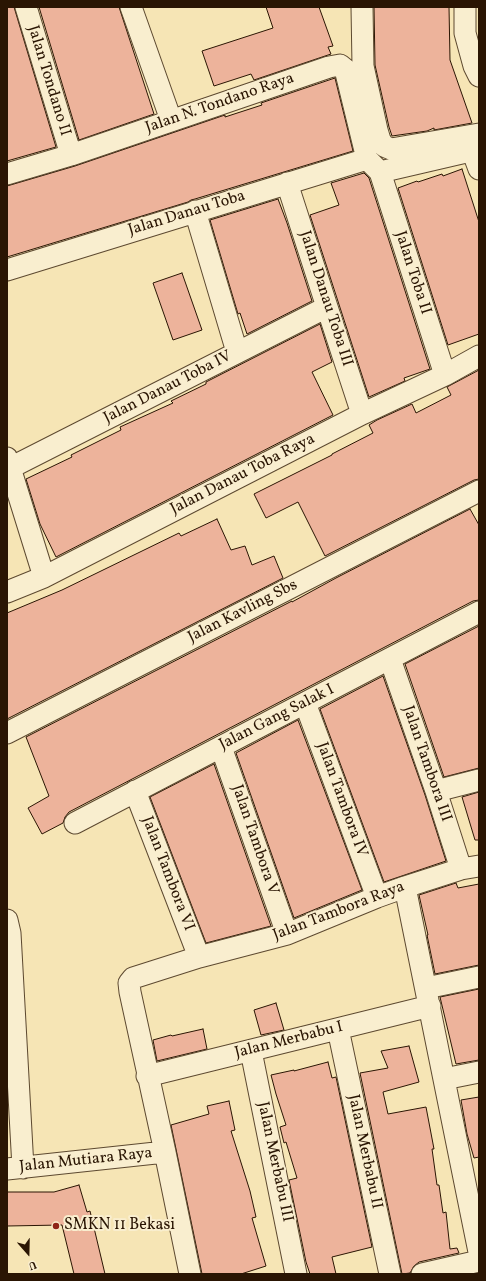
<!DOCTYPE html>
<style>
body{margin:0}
#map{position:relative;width:486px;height:1281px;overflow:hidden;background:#f6e5b5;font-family:Vollkorn,serif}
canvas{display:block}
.frame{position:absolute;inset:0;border:8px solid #2a1503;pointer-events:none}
.north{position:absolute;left:8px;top:1233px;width:40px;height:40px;-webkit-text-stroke:3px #f9eecf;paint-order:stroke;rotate:160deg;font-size:11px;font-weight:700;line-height:16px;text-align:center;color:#2a1503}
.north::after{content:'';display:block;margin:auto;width:14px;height:18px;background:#2a1503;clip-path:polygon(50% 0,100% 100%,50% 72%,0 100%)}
</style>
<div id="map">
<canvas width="486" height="1281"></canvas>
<div class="frame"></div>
<div class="north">U</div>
</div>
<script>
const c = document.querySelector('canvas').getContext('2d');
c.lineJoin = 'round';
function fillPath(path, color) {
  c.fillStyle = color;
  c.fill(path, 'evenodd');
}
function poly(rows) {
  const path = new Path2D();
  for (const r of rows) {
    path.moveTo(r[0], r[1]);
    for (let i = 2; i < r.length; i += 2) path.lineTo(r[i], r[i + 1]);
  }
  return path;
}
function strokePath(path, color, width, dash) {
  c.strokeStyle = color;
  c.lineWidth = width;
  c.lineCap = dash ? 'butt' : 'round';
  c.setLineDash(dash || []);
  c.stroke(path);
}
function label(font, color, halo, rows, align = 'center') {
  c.font = font + ' Vollkorn,serif';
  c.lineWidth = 4;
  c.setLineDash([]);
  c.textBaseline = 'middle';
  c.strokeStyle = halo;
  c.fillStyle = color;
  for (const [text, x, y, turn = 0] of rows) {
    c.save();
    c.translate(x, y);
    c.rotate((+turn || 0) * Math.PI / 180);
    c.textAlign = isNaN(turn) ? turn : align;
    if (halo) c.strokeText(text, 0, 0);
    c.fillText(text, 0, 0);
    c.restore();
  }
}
const building = poly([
 [7,7,14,7,56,147,7,161,7,7],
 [39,7,119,7,154,114,79,140,39,7],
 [266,7,319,7,333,46,328,47,331,54,254,80,251,74,214,86,202,51,273,28,266,7],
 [374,7,449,7,450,60,472,123,434,130,434,128,427,131,392,136,389,127,375,65,374,7],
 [335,78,353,151,195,199,191,200,188,202,7,257,7,186,75,166,225,115,225,117,262,105,261,103,335,78],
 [462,169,479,222,479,334,448,345,398,188,417,181,418,182,442,174,443,176,462,169],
 [364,173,369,178,430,369,404,378,405,381,369,397,310,215,339,205,331,183,364,173],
 [278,199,287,223,312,301,247,334,240,313,238,314,210,220,278,199],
 [182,273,202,330,173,340,153,283,182,273],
 [320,324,332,362,312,372,333,415,56,557,40,524,26,479,72,457,71,455,121,430,120,427,173,403,171,401,206,384,206,382,320,324],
 [479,370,479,479,474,480,325,556,298,502,266,518,254,494,332,455,332,454,373,433,369,425,377,420,412,404,416,413,451,395,447,387,479,370],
 [470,509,479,525,479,600,473,601,69,812,65,817,63,823,42,834,28,808,49,796,26,737,292,601,292,602,336,578,470,509],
 [217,519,231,550,245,546,252,565,274,556,283,578,7,719,7,613,62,590,179,533,181,536,217,519],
 [479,626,479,768,444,777,405,664,479,626],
 [383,676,425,795,446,861,384,882,320,709,383,676],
 [298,720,362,890,294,918,236,753,298,720],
 [214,764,271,926,206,943,150,797,214,764],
 [479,792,479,840,475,840,462,797,479,792],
 [456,883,458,888,479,884,479,965,435,974,427,935,428,935,419,895,456,883],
 [479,989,479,1060,456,1064,440,997,479,989],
 [276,1003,284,1030,261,1035,254,1010,276,1003],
 [203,1029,207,1049,157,1061,153,1040,171,1035,172,1036,203,1029],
 [409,1046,419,1082,383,1092,388,1114,426,1107,434,1149,432,1149,437,1185,439,1185,443,1213,446,1212,450,1249,457,1248,459,1253,419,1262,414,1266,410,1273,402,1274,360,1073,388,1068,381,1051,409,1046],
 [328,1062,332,1078,336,1077,372,1247,332,1257,336,1274,310,1274,306,1262,289,1180,297,1178,286,1142,284,1143,280,1127,286,1125,276,1094,271,1075,294,1070,294,1071,328,1062],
 [479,1097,479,1157,474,1158,467,1134,461,1100,479,1097],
 [229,1101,235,1130,231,1131,250,1191,256,1217,252,1218,266,1266,241,1274,202,1274,171,1125,209,1114,207,1106,229,1101],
 [79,1185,87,1212,90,1211,105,1274,74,1274,62,1225,7,1226,7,1192,54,1192,79,1185]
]);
const minor = poly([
 [26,7,71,155],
 [131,7,171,120],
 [362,7,363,66,377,130,380,140,384,146,391,149,479,134],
 [465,7,465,33,474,66,479,76],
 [472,150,479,169],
 [367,159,380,172,445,375],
 [380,172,479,149],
 [7,174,71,155,329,67,340,65,345,69,367,159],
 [287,183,327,307,362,414],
 [195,211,237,352],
 [7,270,367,159],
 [7,458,44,577],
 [10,468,327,307],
 [7,592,44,577,362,414,445,375,479,356],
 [390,659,436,791,461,869],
 [305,703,377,897],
 [7,733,479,491],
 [221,747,287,934],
 [135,791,199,957],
 [436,791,479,780],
 [75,823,479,612],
 [405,887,479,1252],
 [7,920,10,933,23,1168],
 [426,988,479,977],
 [338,1029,390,1274],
 [251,1051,296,1274],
 [147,1076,430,1006],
 [444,1079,479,1072],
 [7,1169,165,1152],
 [190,1274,165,1152,130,992,129,983,133,978,199,957,287,934,377,897,405,887,461,869,479,866],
 [422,1274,479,1261]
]);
const markers = [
 [56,1226,4,"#8f2418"]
];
const streetNames = [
 ["Jalan Tondano II",48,81,73],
 ["Jalan N. Tondano Raya",220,104,-19],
 ["Jalan Danau Toba",187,214,-17],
 ["Jalan Toba II",412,273,72],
 ["Jalan Danau Toba III",325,299,72],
 ["Jalan Danau Toba IV",168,388,-27],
 ["Jalan Danau Toba Raya",243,475,-27],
 ["Jalan Kavling Sbs",243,612,-27],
 ["Jalan Gang Salak I",277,718,-27],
 ["Jalan Tambora III",426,764,71],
 ["Jalan Tambora IV",341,800,70],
 ["Jalan Tambora V",254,840,71],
 ["Jalan Tambora VI",167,874,69],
 ["Jalan Tambora Raya",339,912,-21],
 ["Jalan Merbabu I",289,1041,-14],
 ["Jalan Merbabu II",364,1152,78],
 ["Jalan Mutiara Raya",86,1161,-6],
 ["Jalan Merbabu III",274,1162,78]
];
const poiNames = [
 ["SMKN 11 Bekasi",64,1226]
];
fillPath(building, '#edb39b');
strokePath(building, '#2a1503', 1);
strokePath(minor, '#5d4930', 23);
strokePath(minor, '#f9eecf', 21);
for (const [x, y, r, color] of markers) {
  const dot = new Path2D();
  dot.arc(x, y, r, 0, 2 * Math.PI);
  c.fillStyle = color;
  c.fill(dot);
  strokePath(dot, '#f9eecf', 1.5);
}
label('16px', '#2a1503', '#f9eecf', streetNames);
label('16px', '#2a1503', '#f9eecf', poiNames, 'left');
</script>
